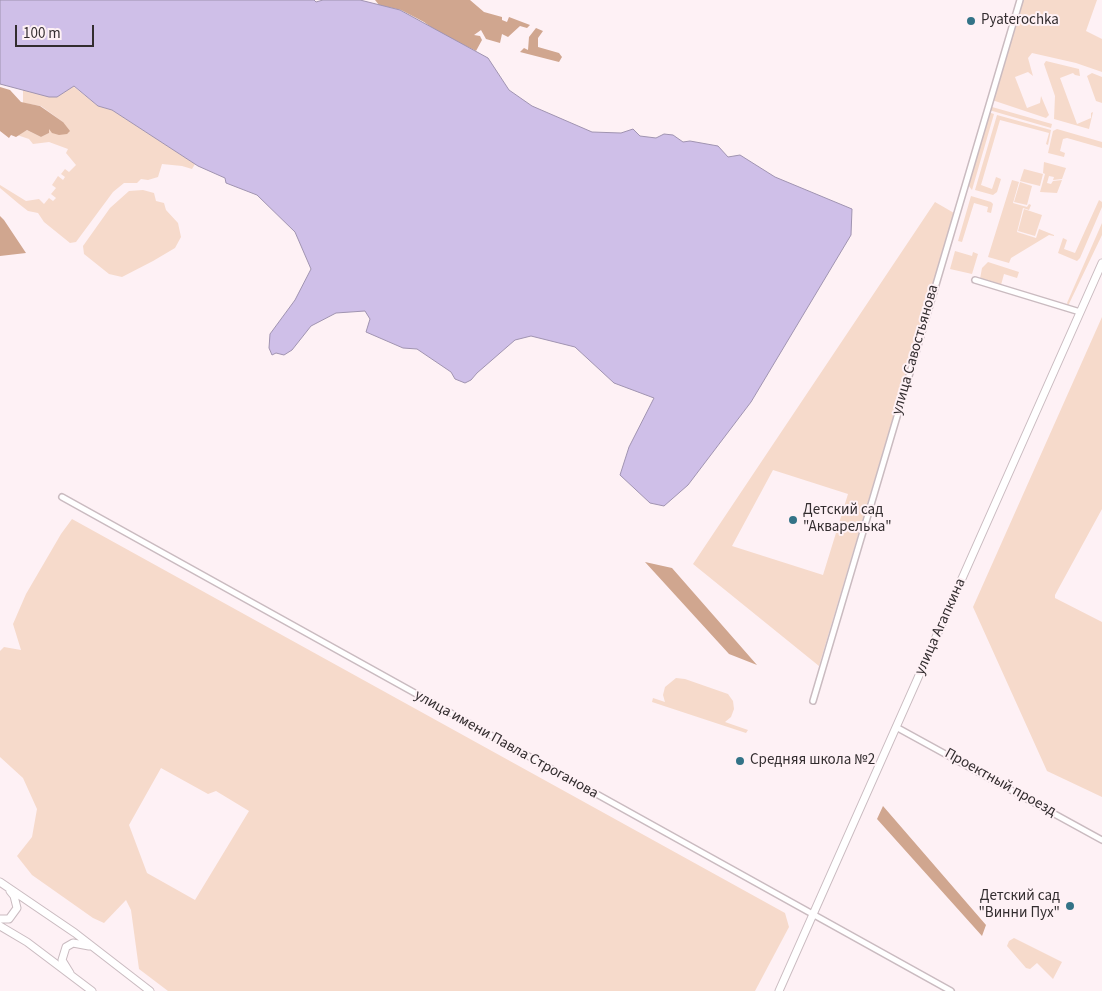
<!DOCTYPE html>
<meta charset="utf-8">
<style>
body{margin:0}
#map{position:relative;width:1102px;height:991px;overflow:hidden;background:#fef1f5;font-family:"Source Sans 3",sans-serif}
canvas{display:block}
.scale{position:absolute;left:15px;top:25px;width:79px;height:22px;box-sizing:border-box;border:2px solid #332d2f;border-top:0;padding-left:6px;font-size:15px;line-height:18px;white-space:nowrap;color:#332d2f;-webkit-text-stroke:4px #fef1f5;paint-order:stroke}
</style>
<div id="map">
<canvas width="1102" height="991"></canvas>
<div class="scale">100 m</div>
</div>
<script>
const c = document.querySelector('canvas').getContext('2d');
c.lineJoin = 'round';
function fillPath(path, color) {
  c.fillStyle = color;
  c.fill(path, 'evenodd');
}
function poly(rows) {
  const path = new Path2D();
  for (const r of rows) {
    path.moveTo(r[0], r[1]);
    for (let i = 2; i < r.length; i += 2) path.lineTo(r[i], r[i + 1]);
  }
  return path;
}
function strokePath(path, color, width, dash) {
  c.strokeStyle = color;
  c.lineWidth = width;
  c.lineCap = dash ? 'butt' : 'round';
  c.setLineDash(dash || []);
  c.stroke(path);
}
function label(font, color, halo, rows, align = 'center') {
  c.font = font + ' "Source Sans 3",sans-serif';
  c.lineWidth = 4;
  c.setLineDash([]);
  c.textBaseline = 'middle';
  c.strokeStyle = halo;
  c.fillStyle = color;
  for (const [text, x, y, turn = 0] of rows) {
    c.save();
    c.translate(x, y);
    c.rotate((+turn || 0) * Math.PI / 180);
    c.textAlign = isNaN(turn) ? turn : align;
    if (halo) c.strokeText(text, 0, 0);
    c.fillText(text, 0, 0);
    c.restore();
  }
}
const green = poly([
 [1023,0,1097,0,1086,31,1102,39,1102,72,1076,63,1032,53,1028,58,1033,76,1028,72,1015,77,1027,108,1040,103,1041,96,1049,115,1046,118,992,100],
 [1046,61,1079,69,1080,76,1075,75,1073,73,1060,78,1077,124,1091,118,1091,113,1093,112,1089,129,1054,119,1055,96,1044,64],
 [1092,73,1102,77,1102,103,1096,101,1087,76],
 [73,86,98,106,112,110,195,164,192,169,182,166,162,164,158,177,148,180,141,179,137,183,124,183,113,192,76,242,70,243,44,222,38,213,28,211,19,204,0,188,0,185,26,201,39,199,44,204,49,198,53,201,56,198,51,194,56,188,52,185,58,176,63,180,65,177,61,174,65,169,69,172,76,165,66,153,68,149,49,142,33,144,29,139,17,135,27,130,41,137,49,133,48,128,63,122,41,106,23,103,23,90,57,97],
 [992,107,1052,124,1051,128,989,110],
 [988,112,994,114,972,190,968,185],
 [997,115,1051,130,1048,145,1046,144,1049,133,1000,120,981,185,992,189,996,177,1001,179,997,192,993,195,975,190],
 [1057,129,1102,142,1102,148,1067,138,1063,139,1060,151,1065,153,1064,157,1048,153,1053,131],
 [1044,162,1066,168,1062,179,1053,180,1054,177,1049,176,1047,183,1051,184,1053,181,1062,180,1057,193,1040,192,1045,174,1043,173],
 [1024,169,1043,174,1040,186,1020,181],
 [1012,180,1019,182,1013,203,1027,207,1029,204,1031,205,1029,210,1023,208,1017,232,1036,238,1039,229,1054,235,1054,236,1049,235,1011,258,1009,263,988,257],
 [1020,182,1032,186,1027,205,1014,202],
 [143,190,154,193,156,201,164,203,166,210,178,223,181,237,175,248,153,261,122,277,109,274,84,254,83,246,110,208,129,191],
 [971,196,991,202,993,204,991,213,987,212,988,207,974,203,962,242,958,241],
 [1099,200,1102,202,1102,207,1080,258,1077,261,1058,253,1063,238,1067,240,1064,249,1075,253],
 [935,202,954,213,819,666,693,564],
 [773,470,848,494,823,575,732,546],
 [1024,209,1042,215,1035,236,1018,231],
 [1102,223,1102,235,1068,306,1067,303],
 [955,251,972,256,973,252,978,254,972,274,950,269],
 [988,262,1019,272,1017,278,1004,274,1001,285,980,279,982,268],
 [1102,317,1102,509,1055,595,1055,598,1102,622,1102,797,1047,771,973,607],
 [72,519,785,913,789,927,755,991,168,991,139,969,131,910,126,900,104,923,93,918,32,875,17,856,32,837,37,809,23,778,0,757,0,651,4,647,21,650,13,624,26,594,61,534],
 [161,768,208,794,216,791,249,811,195,900,147,873,129,825],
 [676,678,685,679,728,694,733,701,734,709,731,717,725,722,748,730,746,733,652,702,653,698,665,702,663,695,665,687],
 [1014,938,1062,962,1053,979,1037,963,1030,969,1026,968,1007,946,1009,941]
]);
const forest = poly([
 [375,0,470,0,484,12,502,17,502,20,507,22,509,17,530,25,527,28,520,26,508,37,502,34,500,43,486,39,481,30,474,35,480,36,482,40,476,51,439,33,424,22,401,10,379,5],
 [536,28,543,31,538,38,538,47,559,53,562,57,559,62,520,52,524,48,528,50,529,37],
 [0,87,10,90,21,102,40,106,63,122,70,131,67,134,59,135,52,133,49,129,49,133,41,137,27,130,16,137,11,135,9,138,0,131],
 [0,216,4,220,26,253,0,256],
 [645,562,672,568,757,665,729,654],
 [883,806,986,925,982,936,877,819]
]);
const water = poly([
 [0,0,314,0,316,2,323,0,360,0,400,10,488,58,509,90,532,106,592,132,621,133,633,129,640,136,656,138,664,134,673,135,683,142,690,141,718,146,728,157,740,155,775,177,852,209,851,235,751,402,688,485,664,506,650,503,620,475,629,447,654,398,614,383,575,347,531,336,515,340,477,373,471,380,465,383,455,379,451,372,417,349,403,348,366,332,370,319,365,311,336,313,311,326,292,350,284,355,276,353,272,355,269,348,270,334,295,300,311,269,295,232,257,195,226,183,225,178,198,166,112,110,98,106,74,86,57,97,49,97,0,84,0,0]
]);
const minor = poly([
 [975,280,1080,312],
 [62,497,951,991],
 [813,701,1020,0],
 [896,727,1102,840]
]);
const secondary = poly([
 [0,882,75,933,150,991],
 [0,919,9,919,17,908,14,896,10,891],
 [0,926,27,942,92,991],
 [70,973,62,960,66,947,73,943,89,946],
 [779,991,1102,263]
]);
const markers = [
 [971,21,5,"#337387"],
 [793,520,5,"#337387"],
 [740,761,5,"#337387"],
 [1070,906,5,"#337387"]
];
const poiNames = [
 ["Pyaterochka",981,21],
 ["Детский сад",803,511],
 ["\"Акварелька\"",803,528],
 ["Средняя школа №2",750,761],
 ["Детский сад",1060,897,"right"],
 ["\"Винни Пух\"",1060,914,"right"]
];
const streetNames = [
 ["улица Савостьянова",916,350,-74],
 ["улица Агапкина",941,627,-66],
 ["улица имени Павла Строганова",506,745,29],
 ["Проектный проезд",1000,783,29]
];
fillPath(green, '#f6dacb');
fillPath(forest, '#d0a68f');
fillPath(water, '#cfbfe8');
strokePath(water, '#a093b0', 1);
strokePath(minor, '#cabbc0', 8);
strokePath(secondary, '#cabbc0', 9);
strokePath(minor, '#fff', 5);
strokePath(secondary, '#fff', 7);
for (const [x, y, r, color] of markers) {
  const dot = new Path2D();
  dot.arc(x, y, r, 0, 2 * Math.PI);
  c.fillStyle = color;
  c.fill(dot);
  strokePath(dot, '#fef1f5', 2);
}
label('15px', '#332d2f', '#fef1f5', poiNames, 'left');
label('15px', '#332d2f', '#fef1f5', streetNames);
</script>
